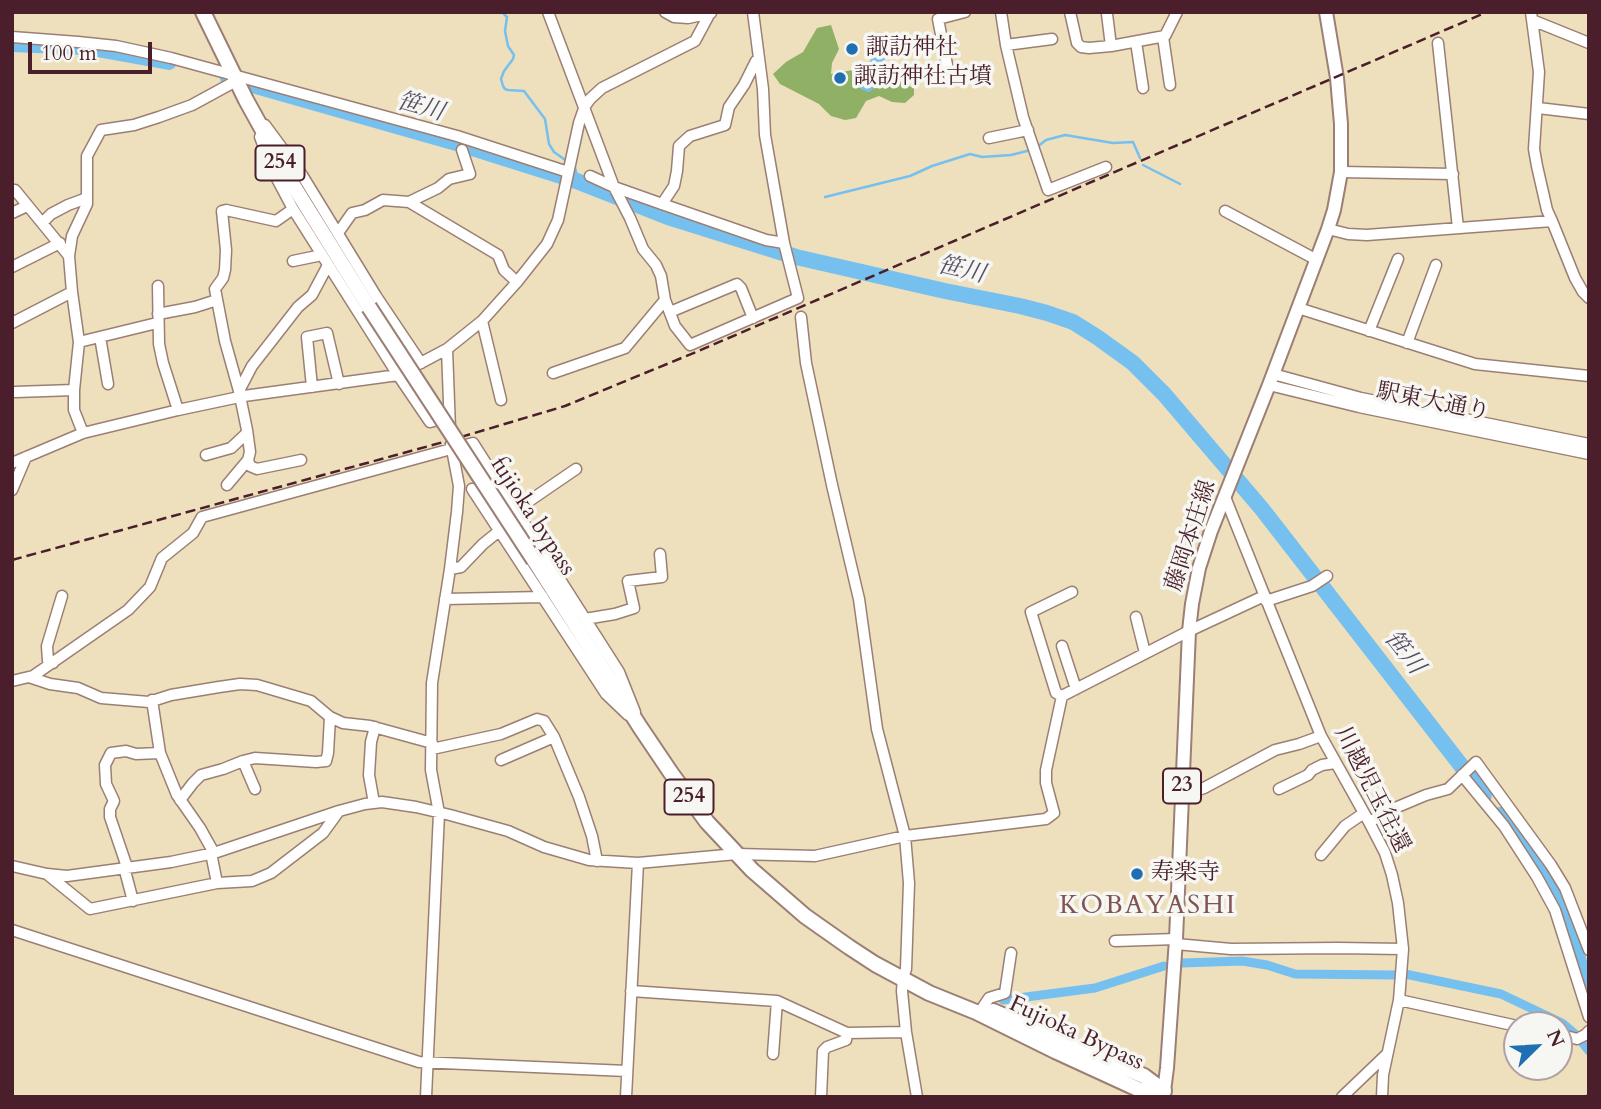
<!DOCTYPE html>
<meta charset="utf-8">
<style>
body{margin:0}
#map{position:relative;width:1601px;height:1109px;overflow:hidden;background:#eedfbd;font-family:Cardo,serif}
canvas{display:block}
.frame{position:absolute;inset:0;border:14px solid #4a1f2b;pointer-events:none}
.north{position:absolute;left:1503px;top:1011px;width:70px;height:70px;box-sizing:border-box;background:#f6f6f2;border:2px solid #b1a0a2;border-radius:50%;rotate:66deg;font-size:19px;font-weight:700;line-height:28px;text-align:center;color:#4a1f2b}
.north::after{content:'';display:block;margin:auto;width:24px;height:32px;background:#1f6fb2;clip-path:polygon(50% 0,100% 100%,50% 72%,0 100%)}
.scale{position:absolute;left:28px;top:42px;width:124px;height:32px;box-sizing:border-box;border:4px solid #4a1f2b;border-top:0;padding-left:9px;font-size:21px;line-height:24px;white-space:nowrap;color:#4a1f2b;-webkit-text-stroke:5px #f6f6f2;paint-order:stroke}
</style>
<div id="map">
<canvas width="1601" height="1109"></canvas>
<div class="frame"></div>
<div class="north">N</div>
<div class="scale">100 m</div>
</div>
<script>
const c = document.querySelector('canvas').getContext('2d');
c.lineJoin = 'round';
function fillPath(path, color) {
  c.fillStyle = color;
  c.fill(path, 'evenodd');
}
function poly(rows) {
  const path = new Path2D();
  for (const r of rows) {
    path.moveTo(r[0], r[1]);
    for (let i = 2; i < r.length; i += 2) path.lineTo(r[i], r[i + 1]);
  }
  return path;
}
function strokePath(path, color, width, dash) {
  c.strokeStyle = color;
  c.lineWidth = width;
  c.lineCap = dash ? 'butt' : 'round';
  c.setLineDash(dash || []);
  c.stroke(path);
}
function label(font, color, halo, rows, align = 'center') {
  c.font = font + ' Cardo,"Noto Serif JP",serif';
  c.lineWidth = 7;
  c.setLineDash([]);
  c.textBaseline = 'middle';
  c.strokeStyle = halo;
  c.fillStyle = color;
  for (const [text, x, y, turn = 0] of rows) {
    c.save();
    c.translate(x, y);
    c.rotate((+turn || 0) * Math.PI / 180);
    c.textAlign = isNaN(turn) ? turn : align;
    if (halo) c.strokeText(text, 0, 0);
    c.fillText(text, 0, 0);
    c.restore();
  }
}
const forest = poly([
 [831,25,839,49,832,63,831,74,885,64,898,68,902,83,914,88,914,95,905,103,892,102,879,96,866,101,856,118,845,120,831,116,819,104,780,84,773,74,786,62,803,52,817,28]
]);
const water = poly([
 [880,53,884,57,886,63,882,77,872,90,868,92,861,89,860,84,871,59]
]);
const stream = poly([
 [498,12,503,13,507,17,505,31,508,46,514,55,513,59,504,71,501,79,503,86,505,89,508,90,524,91,545,119,549,144,554,152,568,162],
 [1037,147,1046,140,1065,135,1113,143,1133,142,1140,158],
 [1143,165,1180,184],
 [573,166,575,167,578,182],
 [825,197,910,176,932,166,970,154,982,157,1011,155,1031,150],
 [1584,1097,1589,1094]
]);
const canal = poly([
 [1182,963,1242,961,1267,965,1295,974,1396,975],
 [1405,974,1501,994,1562,1023,1575,1034],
 [1003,1000,1095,988,1164,966],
 [1581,1041,1589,1051]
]);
const river = poly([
 [12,44,86,47,169,62],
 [228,78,460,144,574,180,668,217,796,257,945,291,1020,306,1047,313,1073,322,1097,337,1133,363,1164,394,1262,509,1484,795],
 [1500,815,1532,855,1547,880,1571,935,1589,996]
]);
const minor = poly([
 [548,12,614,187,630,218,643,249,656,265,661,276,665,300,625,348,553,373],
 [665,12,674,17,688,18,711,13],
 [1001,12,1006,45,1023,117,1048,190,1106,167],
 [1070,12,1077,43,1081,47,1089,48,1111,46,1165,36,1177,12],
 [1531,12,1539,72,1534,149,1537,166,1547,210,1552,221,1575,278,1583,292,1589,298],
 [1107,14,1111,46],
 [1532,20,1589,43],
 [12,37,78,42,116,46,171,58,457,136,568,172],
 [1163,37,1170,85],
 [1136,42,1143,88],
 [1438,43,1458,228],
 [1006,45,1052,39],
 [950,80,938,19,965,12],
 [1538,108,1589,114],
 [265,125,302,175,376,296,421,363],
 [260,137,276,177,293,209,398,375,430,422,446,418],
 [989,138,1028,130],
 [462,150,470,174,449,179,438,188,409,202,498,255,504,270,517,282],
 [1341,172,1453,174],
 [590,176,614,187,662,204,766,240,784,243],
 [12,190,15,190,69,256],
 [662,204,674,186,677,171,679,146,690,136,725,125,729,107,744,85,756,61,759,58],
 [293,209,276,221,226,210,222,211,226,250,225,270,223,278,215,289,225,341,239,391,247,430,250,452,248,460,250,466,257,469,301,460],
 [1225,211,1317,260],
 [12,213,27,206],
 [42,223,51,214,68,205,87,198],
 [1328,229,1348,234,1367,235,1552,221],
 [338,233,352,213,365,210,383,200,409,202],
 [293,261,322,255],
 [12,267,60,243],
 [158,286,159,344,163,363,178,410],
 [665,300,675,326,690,345,798,298,784,243,765,135,763,89,753,12],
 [1298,308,1475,364,1589,376],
 [670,312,737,284,741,288,753,318],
 [158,314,195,307,217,300],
 [801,317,806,363,832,485,859,599,877,729,905,836,909,883,906,969,903,978,902,991,906,1032,917,1097],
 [482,321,501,400],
 [12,323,72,292],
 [1369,331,1398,259],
 [100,337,108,384],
 [79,342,157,323],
 [1407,343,1436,265],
 [447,349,450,429],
 [1273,374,1361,398,1589,444],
 [1269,385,1359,407,1589,454],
 [312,387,307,337,327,333,339,384],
 [239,391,252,366,298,307,312,295,328,265],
 [15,392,74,390],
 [83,433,74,410,74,390,79,342,72,292,69,256,72,236,87,204,87,156,101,130,134,125,159,117,192,105,236,81],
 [206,455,231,448,247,433],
 [12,463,83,433,178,410,244,396,398,375,447,349,482,321,517,282,547,244,558,220,579,123,585,106,590,99,602,88,695,41,710,13],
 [227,485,248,460],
 [472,489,606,694,628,715],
 [12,490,26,457],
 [1225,497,1321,736,1369,822,1385,853,1392,875,1398,903,1403,949,1399,1000,1383,1075,1382,1097],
 [516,510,576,469],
 [450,569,461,567,483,544,503,528],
 [445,599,543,597],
 [1266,601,1312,586,1327,576],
 [1136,617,1145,653],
 [585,619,615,614,634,608,628,581,662,577,660,554],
 [1062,646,1076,689],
 [53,663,48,661,47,646,62,596],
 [29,677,50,684,78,688,101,698,149,702,171,695,219,687,240,684,257,685,311,701,330,717,343,723,370,726,432,743],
 [12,681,33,676,128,610,150,587,162,558,193,533,202,517,473,443,619,672,635,712],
 [1062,696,1189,631,1264,596],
 [1062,696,1056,693,1031,612,1072,592],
 [152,700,160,753,177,795,200,828,214,853],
 [432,749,501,734,537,719,544,721,554,737,579,797,592,836,597,861],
 [501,760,554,737],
 [243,761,255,789],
 [1462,775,1504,826,1537,877,1555,910,1589,1017],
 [1279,789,1308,775,1312,770,1322,765,1335,763],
 [1182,796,1204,788,1275,750,1299,744,1321,736],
 [180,800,193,783,201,775,223,769,243,761,255,758,316,762,326,761,328,753,330,717],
 [374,803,369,775,371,742,375,727],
 [1369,822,1395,808,1426,795,1448,789,1476,762,1551,865,1565,888,1589,950],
 [211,853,217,883],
 [1321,855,1345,826,1364,813],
 [12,866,47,874,67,876,171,862,214,853,339,811,365,804,382,802,416,807,450,815,508,831,544,847,589,860,638,863,737,854,815,856,905,836,1046,819,1054,813,1046,783,1046,770,1062,696],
 [124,867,133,901],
 [127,867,110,817,110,809,114,801,106,784,105,765,111,753,126,751,136,754,160,753],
 [47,874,90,909,217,883,252,881,271,873,323,833,339,811],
 [12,930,419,1062,627,1071],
 [1115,941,1176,939],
 [1176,944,1231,949,1338,948,1403,949],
 [631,991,777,1001,847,1033,906,1032],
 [1399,1000,1517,1026],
 [983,1007,989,998,1005,993,1011,953],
 [1559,1034,1577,1039,1585,1035,1589,1031],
 [773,1054,777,1001],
 [426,1097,439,813,431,770,432,683,450,569,457,512,459,486,451,444],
 [626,1097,638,863],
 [821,1097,823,1051,827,1047,846,1040,847,1033],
 [1342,1097,1387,1054]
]);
const major = poly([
 [1164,1091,1167,1068,1176,939,1189,631,1192,604,1199,568,1211,531,1269,385,1328,229,1334,210,1341,172,1341,124,1337,78,1326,12]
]);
const highway = poly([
 [203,12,246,100,293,185,369,307],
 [534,560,640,727,671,773,707,822,752,870,805,916,849,947,875,964,929,993,976,1012,1055,1051,1140,1090,1164,1091],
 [993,1011,1144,1076,1164,1091]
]);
const rail = poly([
 [12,560,451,440,565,406,696,352,1487,12]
]);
const highwayBridge = poly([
 [369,307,534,560]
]);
const markers = [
 [852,49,7,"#1f6fb2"],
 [840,78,7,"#1f6fb2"],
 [1137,874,7,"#1f6fb2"]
];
const shields = [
 [280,163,49],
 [1182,786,38],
 [689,797,49]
];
const shieldNames = [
 ["254",280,163],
 ["23",1182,786],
 ["254",689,797]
];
const poiNames = [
 ["諏訪神社",866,49],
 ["諏訪神社古墳",854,78],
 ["寿楽寺",1151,874]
];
const streetNames = [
 ["駅東大通り",1433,403,11],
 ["fujioka bypass",532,517,57],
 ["藤岡本庄線",1192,536,-72],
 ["川越児玉往還",1371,790,63],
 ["Fujioka Bypass",1076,1034,25]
];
const waterNames = [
 ["笹川",420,108,16],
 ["笹川",961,271,13],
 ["笹川",1403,653,52]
];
const quarterNames = [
 ["KOBAYASHI",1148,907]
];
fillPath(forest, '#8fb065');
fillPath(water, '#76c0ef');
strokePath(stream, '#76c0ef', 2.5);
strokePath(canal, '#76c0ef', 9);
strokePath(river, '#76c0ef', 16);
strokePath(minor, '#9c7f74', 13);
strokePath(major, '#9c7f74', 16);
strokePath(highway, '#9c7f74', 18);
strokePath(minor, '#fff', 10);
strokePath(major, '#fff', 12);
strokePath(highway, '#fff', 14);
strokePath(rail, '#4a1f2b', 2.5, [10, 5]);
strokePath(highwayBridge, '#9c7f74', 18, []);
strokePath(highwayBridge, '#fff', 14);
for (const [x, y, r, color] of markers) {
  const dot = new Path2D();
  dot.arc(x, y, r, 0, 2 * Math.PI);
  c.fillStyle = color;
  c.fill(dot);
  strokePath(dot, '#f6f6f2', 2.5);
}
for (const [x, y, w] of shields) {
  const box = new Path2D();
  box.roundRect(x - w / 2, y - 17.5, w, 35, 5);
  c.fillStyle = '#f6f6f2';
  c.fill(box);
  strokePath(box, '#4a1f2b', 2);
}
label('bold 21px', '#4a1f2b', null, shieldNames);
label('23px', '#4a1f2b', '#f6f6f2', poiNames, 'left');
label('23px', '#4a1f2b', '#f6f6f2', streetNames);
label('italic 24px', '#574f66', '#f6f6f2', waterNames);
c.letterSpacing = '2px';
label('26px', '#815354', '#f6f6f2', quarterNames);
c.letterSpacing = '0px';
</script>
